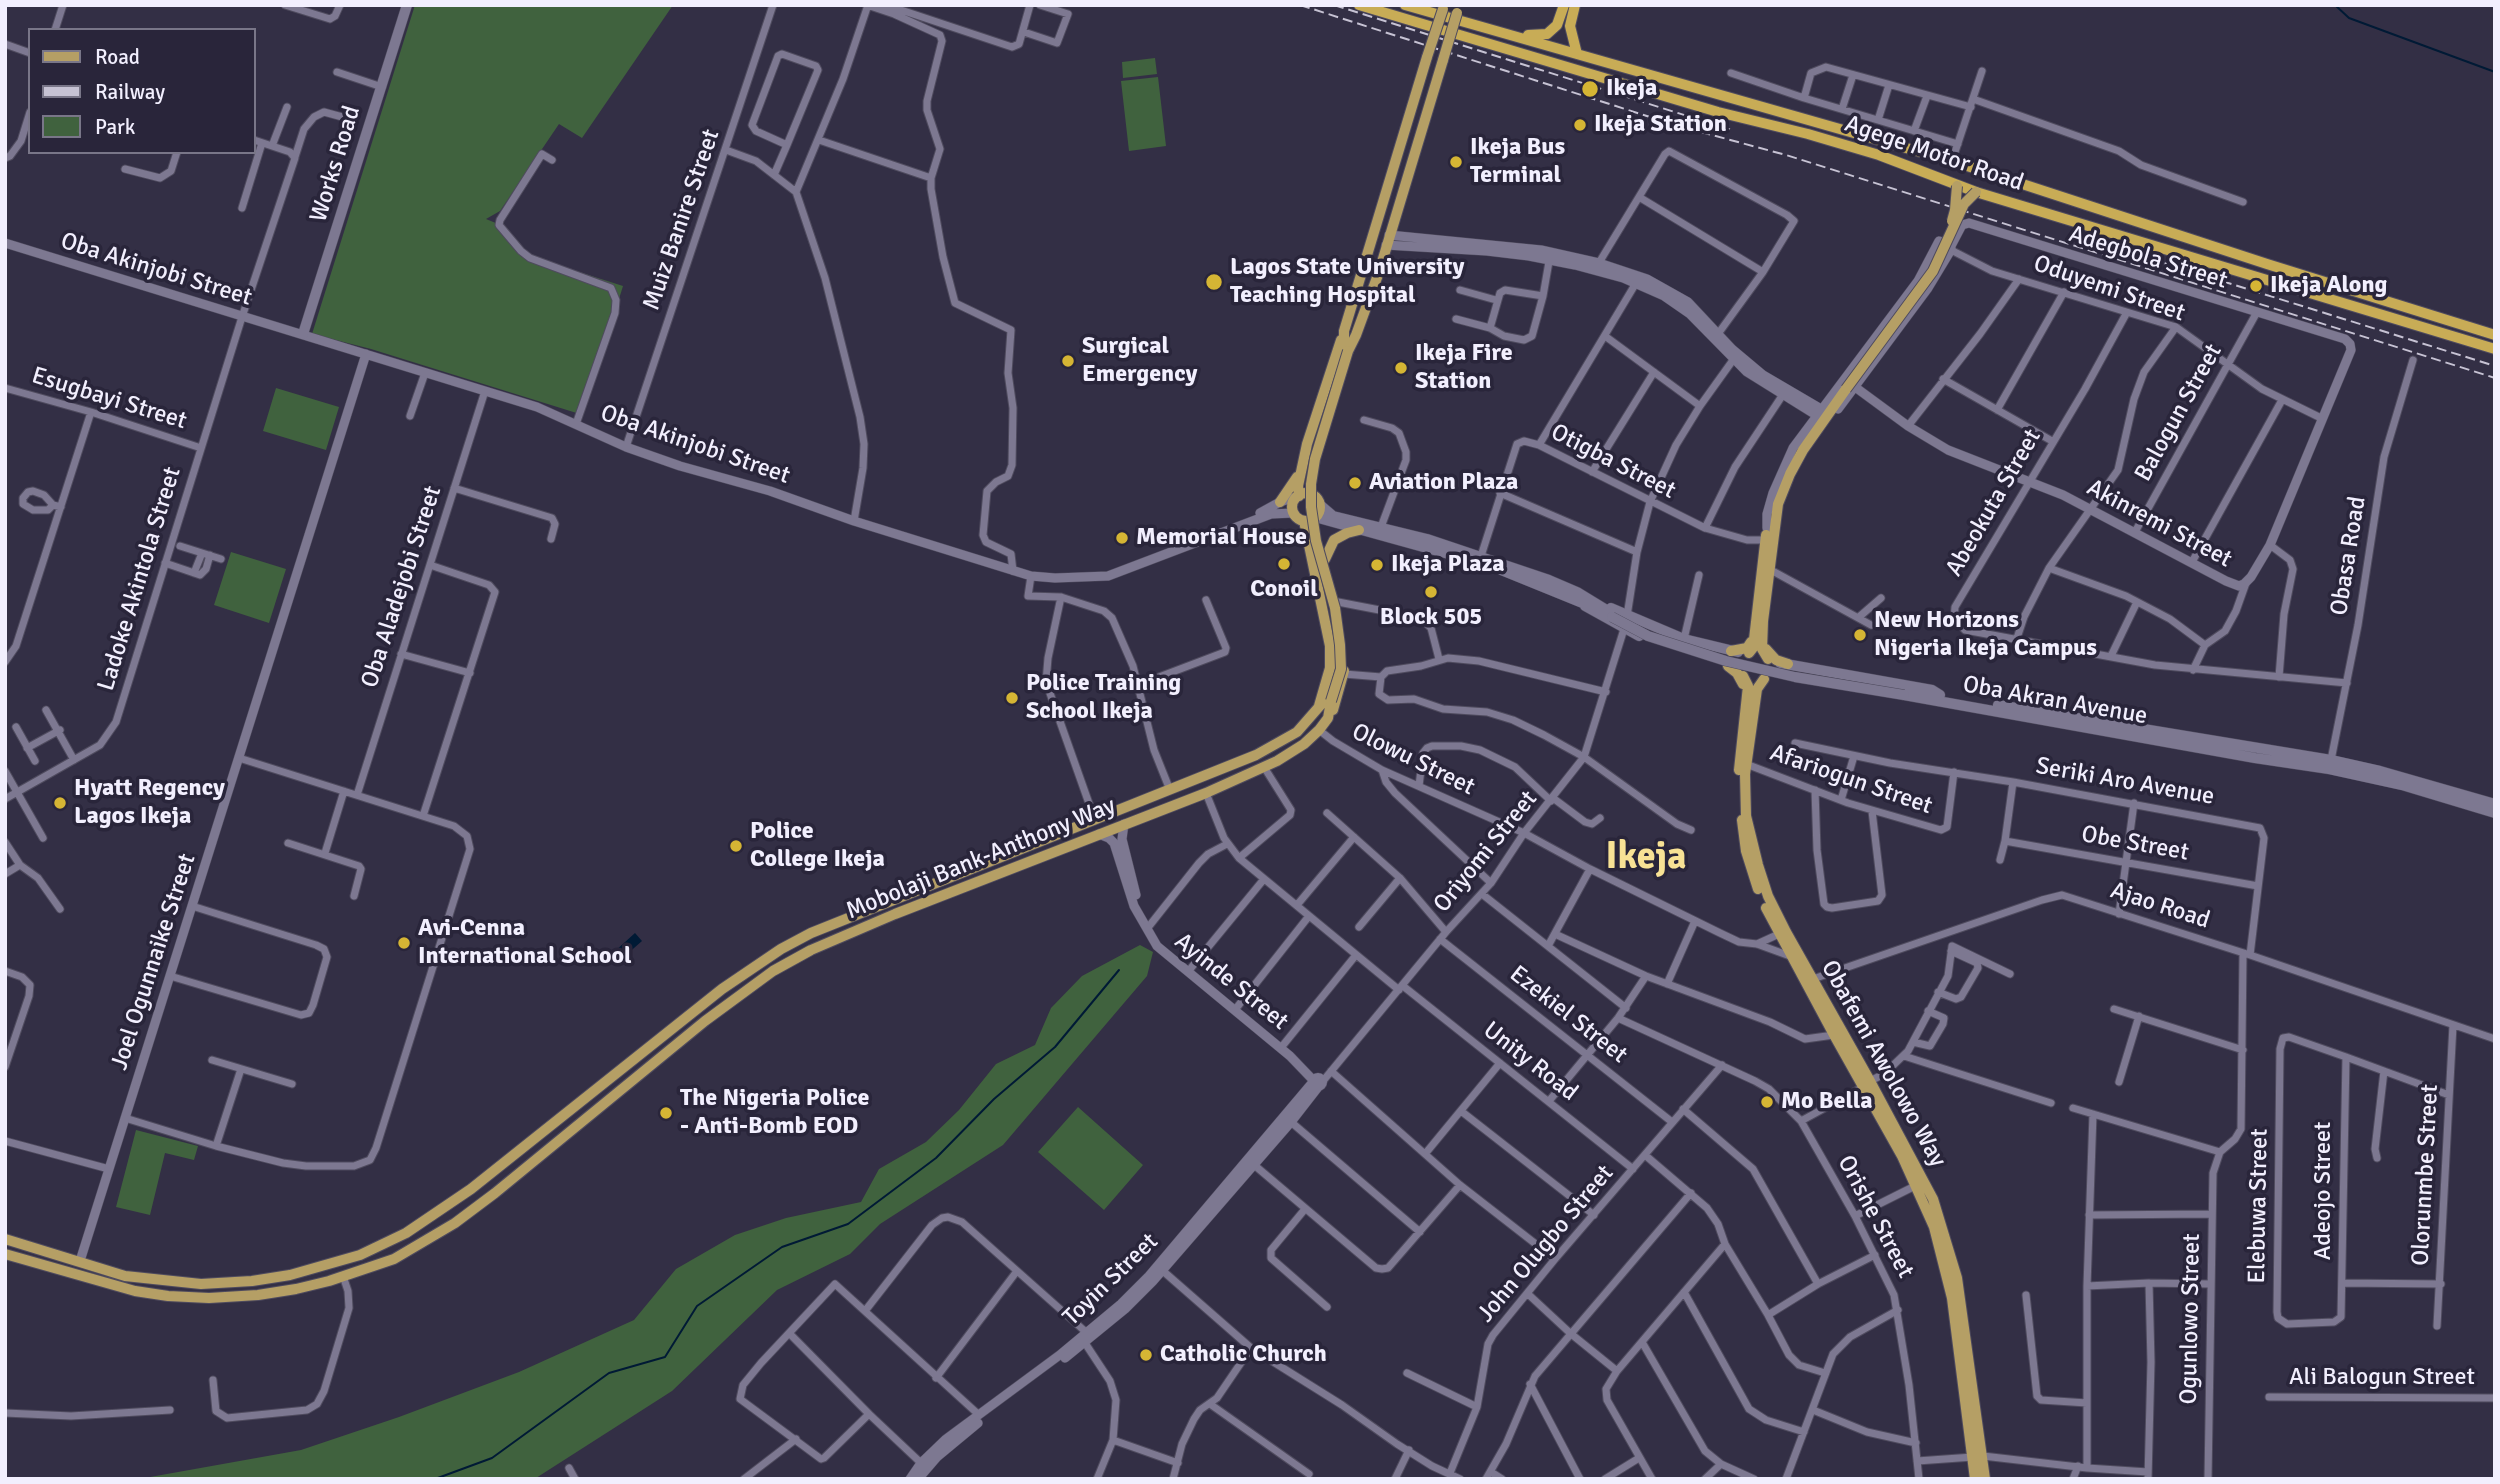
<!DOCTYPE html>
<style>
body{margin:0}
#map{position:relative;width:2500px;height:1484px;overflow:hidden;background:#332f45;font-family:Signika,sans-serif}
canvas{display:block}
.frame{position:absolute;inset:0;border:7px solid #f2effe;pointer-events:none}
.legend{position:absolute;left:28px;top:28px;width:228px;height:126px;box-sizing:border-box;background:#29253a;border:2px solid #797688;margin:0;padding:9px 12px;list-style:none;font-size:21px;color:#f2effe}
.legend li{display:flex;align-items:center;gap:14px;height:35px}
.legend b{width:35px;border:2px solid #797688}
</style>
<div id="map">
<canvas width="2500" height="1484"></canvas>
<div class="frame"></div>
<ul class="legend">
<li><b style="height:9px;background:#b59f65"></b>Road</li>
<li><b style="height:9px;background:#c6c2d3"></b>Railway</li>
<li><b style="height:19px;background:#40623e"></b>Park</li>
</ul>
</div>
<script>
const c = document.querySelector('canvas').getContext('2d');
c.lineJoin = 'round';
function fillPath(path, color) {
  c.fillStyle = color;
  c.fill(path, 'evenodd');
}
function poly(rows) {
  const path = new Path2D();
  for (const r of rows) {
    if (r.length === 3) {
      path.moveTo(r[0] + r[2], r[1]);
      path.arc(r[0], r[1], r[2], 0, 2 * Math.PI);
      continue;
    }
    path.moveTo(r[0], r[1]);
    for (let i = 2; i < r.length; i += 2) path.lineTo(r[i], r[i + 1]);
  }
  return path;
}
function strokePath(path, color, width, dash) {
  c.strokeStyle = color;
  c.lineWidth = width;
  c.lineCap = dash ? 'butt' : 'round';
  c.setLineDash(dash || []);
  c.stroke(path);
}
function label(font, color, halo, rows, align = 'center') {
  c.font = font + ' Signika,sans-serif';
  c.lineWidth = 7;
  c.setLineDash([]);
  c.textBaseline = 'middle';
  c.strokeStyle = halo;
  c.fillStyle = color;
  for (const [text, x, y, turn = 0] of rows) {
    c.save();
    c.translate(x, y);
    c.rotate((+turn || 0) * Math.PI / 180);
    c.textAlign = isNaN(turn) ? turn : align;
    if (halo) c.strokeText(text, 0, 0);
    c.fillText(text, 0, 0);
    c.restore();
  }
}
const green = poly([
 [415,5,673,5,582,138,559,124,500,211,486,219,503,226,523,254,623,286,583,415,371,349,312,334],
 [1155,58,1157,74,1123,78,1122,62],
 [1158,77,1166,146,1129,151,1121,81],
 [276,388,339,407,326,450,263,431],
 [231,552,286,569,269,623,214,605],
 [1140,945,1153,952,1147,976,1003,1145,880,1224,850,1254,777,1290,672,1391,536,1478,139,1479,301,1450,399,1417,519,1372,634,1320,676,1269,735,1235,786,1218,861,1202,879,1169,926,1142,959,1110,996,1064,1035,1045,1051,1008,1082,976],
 [1078,1107,1143,1165,1104,1210,1038,1152],
 [136,1130,198,1146,194,1160,165,1153,150,1215,116,1207]
]);
const water = poly([
 [635,933,642,941,626,955,631,962,626,966,614,952]
]);
const stream = poly([
 [2335,5,2349,18,2495,72],
 [435,1479,492,1458,609,1373,665,1357,697,1306,782,1247,848,1224,936,1158,994,1099,1055,1047,1119,970]
]);
const minor = poly([
 [285,5,330,19,335,16,340,5],
 [867,5,894,14,940,35,942,41,927,101,927,110,940,149,931,178],
 [886,5,1012,47,1019,44,1030,5],
 [55,30,63,5],
 [1024,32,1057,43,1068,14,1040,5],
 [5,44,30,53],
 [337,72,382,87],
 [1731,73,1804,98,1958,144],
 [1804,98,1811,73,1826,67,1971,107],
 [1973,99,2119,151,2141,165,2243,202],
 [1842,109,1853,75],
 [1878,120,1889,85],
 [1914,131,1927,96],
 [819,140,931,178,931,189,943,257,955,303,1011,330,1008,373,1013,408,1012,465,1008,476,996,482,987,491,983,535,986,542,1011,554,1013,571],
 [272,146,287,107],
 [726,150,756,161,796,192,825,278,860,417,864,444,863,468,854,521],
 [295,157,304,129,314,117,324,112,346,118],
 [5,158,10,156,21,141,30,112],
 [552,160,542,154,500,220,499,225,521,251,530,258,611,288,616,300,615,313,576,424],
 [1952,161,1982,71],
 [125,169,160,178,171,171,177,152],
 [774,175,787,145,818,70,816,66,782,54,778,56,752,125,756,131,787,145],
 [796,192,843,79,868,5],
 [1639,197,1763,272],
 [242,208,262,143],
 [1951,250,1992,271,2176,327,2262,389,2321,418],
 [1597,266,1665,154,1669,151,1787,215,1794,221,1763,272,1715,338],
 [1460,290,1496,300],
 [1543,296,1505,290,1500,293,1490,328,1504,336,1524,340,1532,336,1543,296,1550,256],
 [2126,314,2085,389,1955,607,1954,619,1965,630,2155,665,2347,683],
 [1456,319,1490,328],
 [1605,336,1700,406],
 [1943,379,2052,441],
 [5,388,91,412,201,448],
 [1997,410,2064,292],
 [410,416,425,373],
 [1364,420,1392,428,1399,433,1406,452,1406,460,1381,527],
 [1908,426,1980,334,2019,279],
 [1539,445,1636,283],
 [626,447,773,5],
 [1592,472,1654,372],
 [1400,476,1433,486],
 [454,488,552,518,555,524,551,539],
 [1500,493,1637,552],
 [53,505,48,510,33,510,23,504,23,498,28,492,33,491,44,495,53,505,61,507],
 [1705,528,1735,467,1782,396],
 [2135,532,2257,312],
 [2270,545,2290,560,2293,569,2284,614,2279,677],
 [180,546,221,559],
 [1481,556,1517,444,1524,441,1539,445,1705,528,1747,540,1765,540],
 [2192,562,2282,400],
 [165,563,200,575,206,569,210,555],
 [2049,568,2126,596,2170,619,2205,645,2193,670],
 [1769,569,1871,625],
 [194,573,202,553],
 [1031,576,1028,596,1061,597,1104,611,1112,618,1133,666,1154,750,1170,790],
 [1061,597,1048,658,1046,682,1091,809],
 [1338,602,1421,618,1431,628,1439,659],
 [1627,616,1637,552,1650,502,1676,445,1700,406,1733,360],
 [1859,617,1881,598],
 [2017,638,2024,617,2049,568,2118,470,2134,399,2144,372,2176,327],
 [1684,639,1699,575],
 [2205,645,2225,631,2236,611,2246,583],
 [401,654,470,673],
 [2111,656,2137,602],
 [5,662,16,646,91,412],
 [1344,674,1381,677],
 [1381,677,1379,694,1388,700,1414,699,1443,709,1487,712,1513,720,1544,735,1584,757,1677,824,1691,830],
 [1381,677,1387,671,1421,666,1448,658,1479,661,1606,692],
 [1138,685,1225,652,1226,648,1206,600],
 [46,710,74,760],
 [16,727,35,761],
 [1319,730,1333,741,1382,770,1524,833,1590,869,1720,933,1739,942,1757,944,1790,956],
 [1795,743,1890,763,2013,782,2260,828,2264,838,2250,955],
 [27,748,60,730],
 [2331,760,2358,625,2384,457,2413,360],
 [1746,764,1848,803,1941,830,1947,827,1954,772],
 [1382,770,1386,782,1395,793,1491,883],
 [5,771,43,838],
 [1419,786,1423,753,1427,748,1432,746,1461,746,1480,750,1515,767,1551,801],
 [1815,790,1817,850,1824,904,1827,907,1832,908,1878,901,1882,895,1872,811],
 [1206,793,1224,838,1239,858,1399,990],
 [357,795,485,391],
 [1553,798,1585,822,1592,824,1600,818],
 [5,799,100,745,116,722,242,317,295,158,290,152,254,140],
 [1841,800,1854,756],
 [1327,813,1400,878,1446,932],
 [423,816,495,592,489,585,430,565],
 [2005,841,2258,886],
 [5,842,20,865,38,878,60,909],
 [288,843,359,866,361,869,354,896],
 [325,853,344,791],
 [1239,858,1290,815,1291,810,1264,767],
 [2000,860,2005,841,2013,782],
 [5,874,20,865],
 [1482,894,1626,1008],
 [1297,905,1354,837],
 [2119,914,2134,803],
 [1150,925,1199,863,1208,854,1227,844],
 [1359,927,1400,878],
 [1555,934,1646,976,1770,1022,1805,1039,1834,1035],
 [1440,939,1672,1122],
 [1757,944,1779,934],
 [1548,946,1590,869],
 [1191,968,1264,879],
 [5,971,22,977,30,985,29,996,5,1067],
 [170,976,301,1015,309,1013,313,1005,327,957,324,949,316,945,192,906],
 [1813,979,2042,900,2062,895,2250,955,2495,1039],
 [1667,984,1695,921],
 [1403,986,1633,1169],
 [1938,992,1956,999,1961,997,1978,968,1977,963,1951,951],
 [1238,1006,1309,916],
 [2114,1009,2243,1050],
 [1618,1018,1755,1081,1769,1089,1801,1121,1855,1216,1894,1295,1909,1385,1919,1479],
 [1913,1042,1930,1046,1943,1024,1944,1018,1928,1011],
 [1284,1044,1356,955],
 [1904,1056,2051,1103],
 [2346,1057,2341,1317,2334,1322,2287,1324,2278,1318,2277,1312,2280,1049,2283,1038,2289,1037,2346,1057,2449,1095],
 [212,1060,292,1084],
 [1331,1071,1460,1185,1555,1259],
 [1323,1081,1446,932,1491,883,1524,833,1584,757,1624,629],
 [1870,1081,1884,1074,1908,1051,1948,976,1952,946,2010,974],
 [2119,1082,2139,1016],
 [1549,1101,1618,1018,1646,976],
 [2073,1108,2220,1152],
 [1683,1109,1753,1169,1818,1284],
 [1461,1111,1594,1215],
 [125,1118,216,1146,283,1163,306,1166,354,1166,370,1160,376,1148,470,849,467,836,454,826,239,758],
 [1801,1121,1863,1087],
 [1291,1122,1420,1232],
 [5,1141,109,1169],
 [216,1146,241,1069],
 [1425,1154,1500,1063],
 [2377,1158,2375,1149,2384,1071],
 [1253,1164,1376,1268,1382,1269,1388,1268,1460,1185],
 [1305,1209,1271,1250,1271,1258,1327,1307],
 [2089,1215,2211,1214],
 [1855,1216,1917,1185],
 [1725,1244,1768,1315,1789,1355,1799,1365,1825,1373],
 [1163,1271,1251,1348,1342,1405,1397,1444,1432,1466,1460,1479],
 [2343,1283,2441,1284],
 [2087,1286,2149,1283,2210,1284],
 [1684,1292,1749,1409,1766,1420,1804,1432],
 [1528,1294,1570,1333,1617,1371,1725,1244,1718,1224,1707,1208,1645,1155],
 [2026,1295,2037,1396,2041,1400,2087,1403],
 [865,1311,932,1225,942,1218,948,1217,962,1222,1087,1333],
 [1768,1315,1818,1284,1875,1255],
 [2437,1326,2453,1025],
 [790,1334,869,1414,921,1463],
 [1642,1342,1705,1451,1721,1464,1754,1479],
 [1085,1343,1110,1381,1116,1400,1113,1440,1097,1479],
 [1617,1371,1606,1389,1607,1400,1652,1479],
 [1407,1373,1477,1407],
 [936,1378,1017,1271],
 [213,1380,216,1411,227,1418,307,1410,317,1404,324,1391,349,1308,348,1291,343,1276],
 [1530,1384,1580,1479],
 [2269,1397,2495,1398],
 [1210,1404,1309,1474],
 [1813,1410,1867,1432,1916,1443],
 [5,1413,71,1416,170,1410],
 [869,1414,824,1458,821,1459,740,1399,743,1385,761,1363,835,1284,978,1414],
 [1113,1440,1178,1463],
 [1983,1456,2087,1468,2148,1472],
 [1917,1461,1973,1457],
 [569,1468,575,1479],
 [2087,1468,2087,1286,2093,1114],
 [1491,1472,1502,1479],
 [1450,1473,1477,1407,1488,1344,1493,1335,1555,1259,1722,1065],
 [744,1479,796,1439],
 [1173,1479,1182,1444,1194,1419,1200,1410,1217,1398,1251,1348],
 [1395,1479,1409,1450],
 [1486,1479,1506,1444,1535,1376,1691,1193],
 [1605,1479,1639,1458],
 [1705,1479,1721,1464],
 [1786,1479,1833,1354,1850,1337,1898,1310],
 [2073,1479,2078,1466],
 [2148,1479,2151,1362,2149,1283],
 [2208,1479,2213,1173,2220,1152,2235,1139,2241,1129,2243,953]
]);
const tertiary = poly([
 [1389,235,1541,250,1599,263,1647,279,1688,302,1732,349,1763,375,1821,409],
 [5,243,537,407,626,447,680,466,770,491,854,521,1031,576,1055,578,1108,576,1271,514,1293,513],
 [1386,245,1487,251,1529,256,1575,265,1623,278,1664,296,1690,314,1747,372,1816,415],
 [1838,409,1928,288,1951,250,1951,246,1962,225,1969,223,2345,339,2350,344,2351,350,2270,545,2251,577,2244,584,2239,586,2226,581,2063,495,1948,450,1908,426,1855,387],
 [1260,513,1280,502,1296,497],
 [1767,528,1767,514,1773,493,1793,448,1918,281,1939,241,1950,245],
 [1124,824,1122,839,1136,895],
 [1099,834,1109,838,1114,843,1134,906,1157,946,1290,1056,1313,1080],
 [1318,1082,4.5],
 [80,1261,366,354],
 [1065,1358,1125,1309,1153,1281,1291,1122,1319,1086],
 [910,1479,921,1463,946,1439,1061,1354,1121,1304,1149,1276,1313,1082],
 [918,1479,937,1457,978,1423]
]);
const secondary = poly([
 [303,334,407,5],
 [1319,504,1333,516,1427,539,1549,580,1577,592,1613,614],
 [1315,517,1463,558],
 [1494,567,1590,606],
 [1585,606,1639,636],
 [1611,608,1684,639,1738,652],
 [1780,663,1932,690,1940,695],
 [1904,695,2255,758,2329,769,2402,785,2495,813],
 [1998,705,2331,760,2380,771,2495,804]
]);
const primary = poly([
 [1344,350,1344,331,1427,57],
 [1348,351,1356,335,1379,272,1443,60],
 [1306,507,14],
 [1299,496,1298,486,1307,444,1341,340],
 [1280,502,1297,477],
 [1304,521,1330,646,1330,668,1319,706],
 [1325,559,1334,540,1347,533,1359,530],
 [1766,649,1776,660,1788,664],
 [1731,651,1747,648,1751,642],
 [1749,653,1753,648,1766,535],
 [1768,659,1762,649,1763,621,1778,504,1790,474,1803,450,1846,389],
 [1728,666,1737,673,1743,684],
 [1764,679,1757,689,1745,774,1746,816,1758,865,1768,896,1786,932,1870,1081,1933,1199,1957,1278,1985,1479],
 [1333,710,1344,671],
 [1739,770,1748,686,1743,676],
 [1742,820,1746,851,1758,889],
 [1766,908,1834,1035,1902,1156,1934,1227,1952,1298,1975,1479],
 [5,1239,125,1276,201,1284,252,1281,290,1275,360,1255,406,1233,471,1189,722,989,781,949,811,933,1256,755,1297,732,1325,700],
 [5,1254,135,1291,168,1296,209,1298,258,1295,296,1289,329,1281,394,1259,455,1223,495,1193,705,1021,773,971,811,950,895,914,1206,793,1277,761,1304,744,1319,730,1328,718,1331,701]
]);
const trunk = poly([
 [1359,5,1718,112,1808,134,1879,155,1976,192,2495,349],
 [1405,5,1952,161,2267,264,2495,335],
 [1575,5,1570,26,1577,54],
 [1528,35,1547,34,1557,25,1564,5]
]);
const rail = poly([
 [1300,5,1675,125,1786,155,2495,378],
 [1334,5,1732,130],
 [2093,241,2495,366]
]);
const secondaryBridge = poly([
 [1612,617,1648,636,1726,661,1795,677,1904,695]
]);
const primaryBridge = poly([
 [1427,57,1443,9],
 [1443,60,1457,13],
 [1952,221,1955,210,1957,186],
 [1846,389,1933,271,1964,204,1976,192],
 [1331,701,1341,669,1340,645,1335,608,1316,541,1311,507,1311,484,1315,459,1348,351]
]);
const markers = [
 [1590,89,9,"#d5b534"],
 [1580,125,7,"#d5b534"],
 [1456,162,7,"#d5b534"],
 [1214,282,9,"#d5b534"],
 [2256,286,7,"#d5b534"],
 [1068,361,7,"#d5b534"],
 [1401,368,7,"#d5b534"],
 [1355,483,7,"#d5b534"],
 [1122,538,7,"#d5b534"],
 [1284,564,7,"#d5b534"],
 [1377,565,7,"#d5b534"],
 [1431,592,7,"#d5b534"],
 [1860,635,7,"#d5b534"],
 [1012,698,7,"#d5b534"],
 [60,803,7,"#d5b534"],
 [736,846,7,"#d5b534"],
 [404,943,7,"#d5b534"],
 [1767,1102,7,"#d5b534"],
 [666,1113,7,"#d5b534"],
 [1146,1355,7,"#d5b534"]
];
const poiNames = [
 ["Ikeja",1606,89],
 ["Ikeja Station",1594,125],
 ["Ikeja Bus",1470,148],
 ["Terminal",1470,176],
 ["Lagos State University",1230,268],
 ["Teaching Hospital",1230,296],
 ["Ikeja Along",2270,286],
 ["Surgical",1082,347],
 ["Emergency",1082,375],
 ["Ikeja Fire",1415,354],
 ["Station",1415,382],
 ["Aviation Plaza",1369,483],
 ["Memorial House",1136,538],
 ["Ikeja Plaza",1391,565],
 ["Conoil",1284,590,"center"],
 ["Block 505",1431,618,"center"],
 ["New Horizons",1874,621],
 ["Nigeria Ikeja Campus",1874,649],
 ["Police Training",1026,684],
 ["School Ikeja",1026,712],
 ["Hyatt Regency",74,789],
 ["Lagos Ikeja",74,817],
 ["Police",750,832],
 ["College Ikeja",750,860],
 ["Avi-Cenna",418,929],
 ["International School",418,957],
 ["The Nigeria Police",680,1099],
 ["- Anti-Bomb EOD",680,1127],
 ["Mo Bella",1781,1102],
 ["Catholic Church",1160,1355]
];
const streetNames = [
 ["Agege Motor Road",1934,154,19],
 ["Works Road",336,164,-73],
 ["Muiz Banire Street",682,220,-71],
 ["Adegbola Street",2148,258,17],
 ["Oba Akinjobi Street",156,270,17],
 ["Oduyemi Street",2109,289,19],
 ["Esugbayi Street",109,399,17],
 ["Balogun Street",2179,413,-61],
 ["Oba Akinjobi Street",695,445,19],
 ["Otigba Street",1613,462,27],
 ["Abeokuta Street",1994,503,-60],
 ["Akinremi Street",2159,524,28],
 ["Obasa Road",2349,556,-81],
 ["Ladoke Akintola Street",140,579,-73],
 ["Oba Aladejobi Street",402,587,-72],
 ["Oba Akran Avenue",2055,701,10],
 ["Olowu Street",1413,760,26],
 ["Afariogun Street",1851,780,19],
 ["Seriki Aro Avenue",2125,782,10],
 ["Obe Street",2135,844,10],
 ["Oriyomi Street",1486,852,-51],
 ["Mobolaji Bank-Anthony Way",981,859,-22],
 ["Ajao Road",2160,906,18],
 ["Joel Ogunnaike Street",154,962,-72],
 ["Ayinde Street",1231,982,39],
 ["Ezekiel Street",1568,1015,38],
 ["Unity Road",1530,1062,38],
 ["Obafemi Awolowo Way",1883,1064,61],
 ["Olorunmbe Street",2426,1175,-87],
 ["Adeojo Street",2324,1191,-90],
 ["Elebuwa Street",2259,1206,-89],
 ["Orishe Street",1875,1217,62],
 ["John Olugbo Street",1546,1244,-50],
 ["Toyin Street",1111,1280,-44],
 ["Ogunlowo Street",2191,1319,-89],
 ["Ali Balogun Street",2382,1378]
];
const townNames = [
 ["Ikeja",1646,858]
];
fillPath(green, '#40623e');
fillPath(water, '#001a35');
strokePath(stream, '#001a35', 2);
strokePath(minor, '#4f4b5e', 9);
strokePath(tertiary, '#4f4b5e', 10);
strokePath(secondary, '#4f4b5e', 11);
strokePath(primary, '#4f4b5e', 12);
strokePath(trunk, '#4f4b5e', 12);
strokePath(minor, '#7d7891', 7);
strokePath(tertiary, '#7d7891', 9);
strokePath(secondary, '#7d7891', 10);
strokePath(primary, '#b59f65', 10);
strokePath(trunk, '#c8ac56', 10);
strokePath(rail, '#c6c2d3', 2, [10, 5]);
strokePath(secondaryBridge, '#4f4b5e', 11, []);
strokePath(primaryBridge, '#4f4b5e', 12, []);
strokePath(secondaryBridge, '#7d7891', 10);
strokePath(primaryBridge, '#b59f65', 10);
for (const [x, y, r, color] of markers) {
  const dot = new Path2D();
  dot.arc(x, y, r, 0, 2 * Math.PI);
  c.fillStyle = color;
  c.fill(dot);
  strokePath(dot, '#29253a', 2.5);
}
label('bold 24px', '#f2effe', '#29253a', poiNames, 'left');
label('24px', '#f2effe', '#29253a', streetNames);
label('bold 38px', '#f8e295', '#29253a', townNames);
</script>
